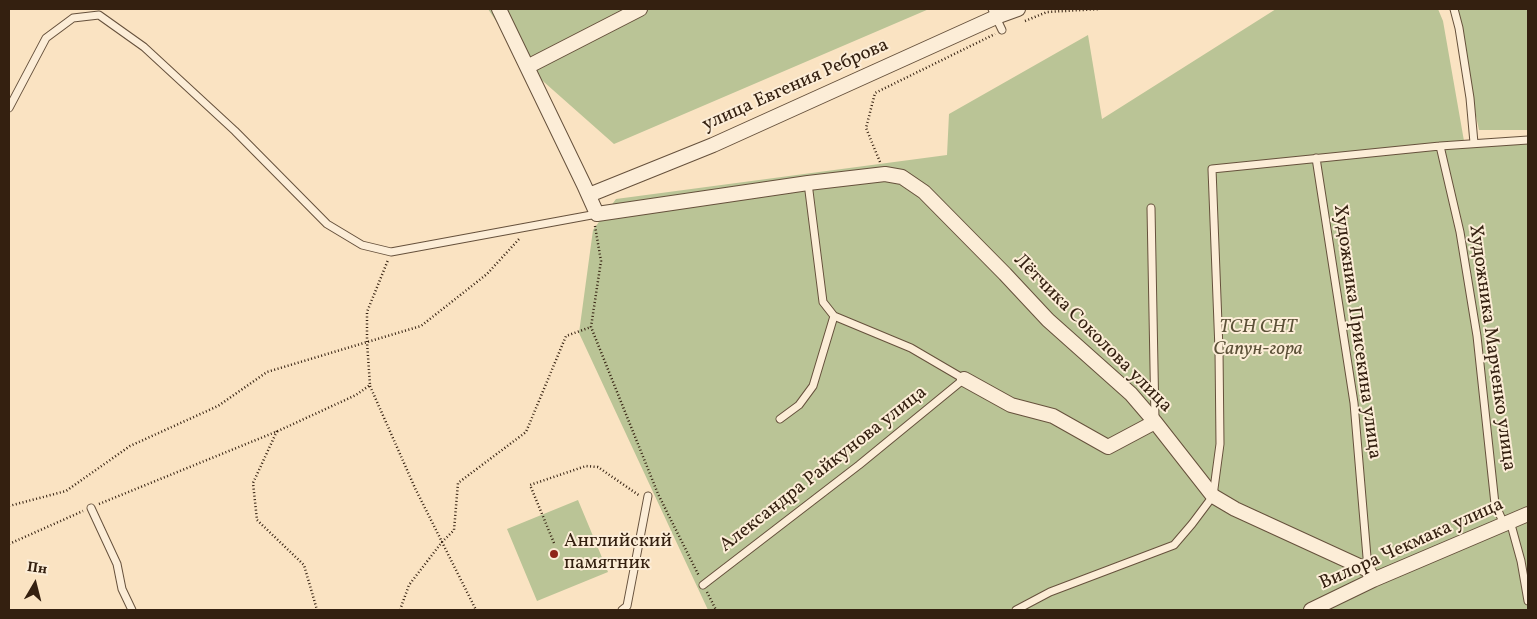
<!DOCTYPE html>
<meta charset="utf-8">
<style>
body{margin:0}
#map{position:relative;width:1537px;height:619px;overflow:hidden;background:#fae3c2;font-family:Vollkorn,serif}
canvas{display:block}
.frame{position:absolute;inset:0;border:10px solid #342010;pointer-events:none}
.north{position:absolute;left:10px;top:559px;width:50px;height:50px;-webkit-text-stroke:4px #fcedd7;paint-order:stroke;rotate:8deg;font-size:14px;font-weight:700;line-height:20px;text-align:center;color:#342010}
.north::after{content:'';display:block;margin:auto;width:18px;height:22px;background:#342010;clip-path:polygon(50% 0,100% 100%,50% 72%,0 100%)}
</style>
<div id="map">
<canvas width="1537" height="619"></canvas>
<div class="frame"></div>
<div class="north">Пн</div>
</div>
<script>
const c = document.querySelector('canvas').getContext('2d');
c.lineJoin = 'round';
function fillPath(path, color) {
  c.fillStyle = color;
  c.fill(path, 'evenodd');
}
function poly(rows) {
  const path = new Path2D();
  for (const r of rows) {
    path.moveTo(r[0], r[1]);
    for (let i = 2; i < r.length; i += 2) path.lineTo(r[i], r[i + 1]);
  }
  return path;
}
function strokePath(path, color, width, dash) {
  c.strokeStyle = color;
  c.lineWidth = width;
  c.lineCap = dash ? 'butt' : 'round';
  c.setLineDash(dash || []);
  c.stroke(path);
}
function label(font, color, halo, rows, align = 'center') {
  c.font = font + ' Vollkorn,serif';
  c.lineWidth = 4;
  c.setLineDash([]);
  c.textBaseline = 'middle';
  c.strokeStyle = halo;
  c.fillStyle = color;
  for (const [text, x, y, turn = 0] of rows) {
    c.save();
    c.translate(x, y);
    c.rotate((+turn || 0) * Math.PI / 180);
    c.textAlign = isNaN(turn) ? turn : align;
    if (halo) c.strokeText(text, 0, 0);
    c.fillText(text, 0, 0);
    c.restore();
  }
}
const green = poly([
 [488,9,929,9,614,144,527,67],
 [1276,9,1438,9,1443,21,1464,141,1528,141,1528,610,708,610,579,333,593,230,616,199,947,155,949,114,1088,35,1102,119],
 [1452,9,1528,9,1528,130,1479,130,1455,18],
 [578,500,608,572,537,601,507,529]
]);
const path = poly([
 [1025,21,1047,12,1100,9],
 [880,162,866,128,875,93,995,34],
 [595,226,601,261,591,327,658,494,699,576],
 [370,386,415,488,476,610],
 [277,431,253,483,257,520,304,565,317,610],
 [99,504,278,431,356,395,370,385,367,342,367,312,388,260],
 [9,506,66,491,130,446,218,406,267,372,421,326,487,274,520,238],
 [554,543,530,485,586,466,598,467,640,496],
 [9,544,83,511],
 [707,592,716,610],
 [400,610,409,585,442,542,454,530,458,483,526,432,566,336,591,327]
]);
const lane = poly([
 [992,9,1002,30],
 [1454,9,1459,28,1470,98,1474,143],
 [9,108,46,38,73,18,99,15,144,47,235,131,327,224,362,245,391,252,597,214],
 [1440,146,1460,232,1477,336,1495,504,1504,524],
 [1316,158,1354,403,1368,569],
 [1151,208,1155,420],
 [780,419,799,405,813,386,834,316],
 [91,508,117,564,122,589,132,610],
 [1510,521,1521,561,1528,601],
 [703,585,859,465,964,379,911,348,834,316,823,302,808,183],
 [622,610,627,606,648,496],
 [1016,610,1050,592,1174,545,1192,524,1213,496,1220,444,1219,350,1212,169,1440,146,1528,140]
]);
const street = poly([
 [499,9,584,185,597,214,808,183,885,174,902,177,924,192,1005,274,1048,320,1131,394,1155,422,1213,496,1235,509,1368,570,1373,580],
 [527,67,640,9],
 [589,195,713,145,996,17,1018,9],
 [964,379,1011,405,1053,416,1108,447,1155,422],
 [1311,610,1373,580,1528,514]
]);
const markers = [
 [554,554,5,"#8f2418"]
];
const streetNames = [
 ["улица Евгения Реброва",796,86,-24],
 ["Художника Присекина улица",1356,332,82],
 ["Лётчика Соколова улица",1092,334,45],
 ["Художника Марченко улица",1491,348,82],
 ["Александра Райкунова улица",824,470,-38],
 ["Вилора Чекмака улица",1412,545,-24]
];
const parkNames = [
 ["ТСН СНТ",1258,329],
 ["Сапун-гора",1258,351]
];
const poiNames = [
 ["Английский",564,543],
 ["памятник",564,565]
];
fillPath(green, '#bac496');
strokePath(lane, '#66513c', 9);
strokePath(street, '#66513c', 16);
strokePath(path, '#342010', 2.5, [1, 2.5]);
strokePath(lane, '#fcedd7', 7);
strokePath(street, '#fcedd7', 14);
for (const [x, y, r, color] of markers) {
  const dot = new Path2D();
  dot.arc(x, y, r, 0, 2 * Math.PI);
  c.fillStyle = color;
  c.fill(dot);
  strokePath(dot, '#fcedd7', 2);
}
label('19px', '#342010', '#fcedd7', streetNames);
label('italic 19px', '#5c5138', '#fcedd7', parkNames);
label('19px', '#342010', '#fcedd7', poiNames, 'left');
</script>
